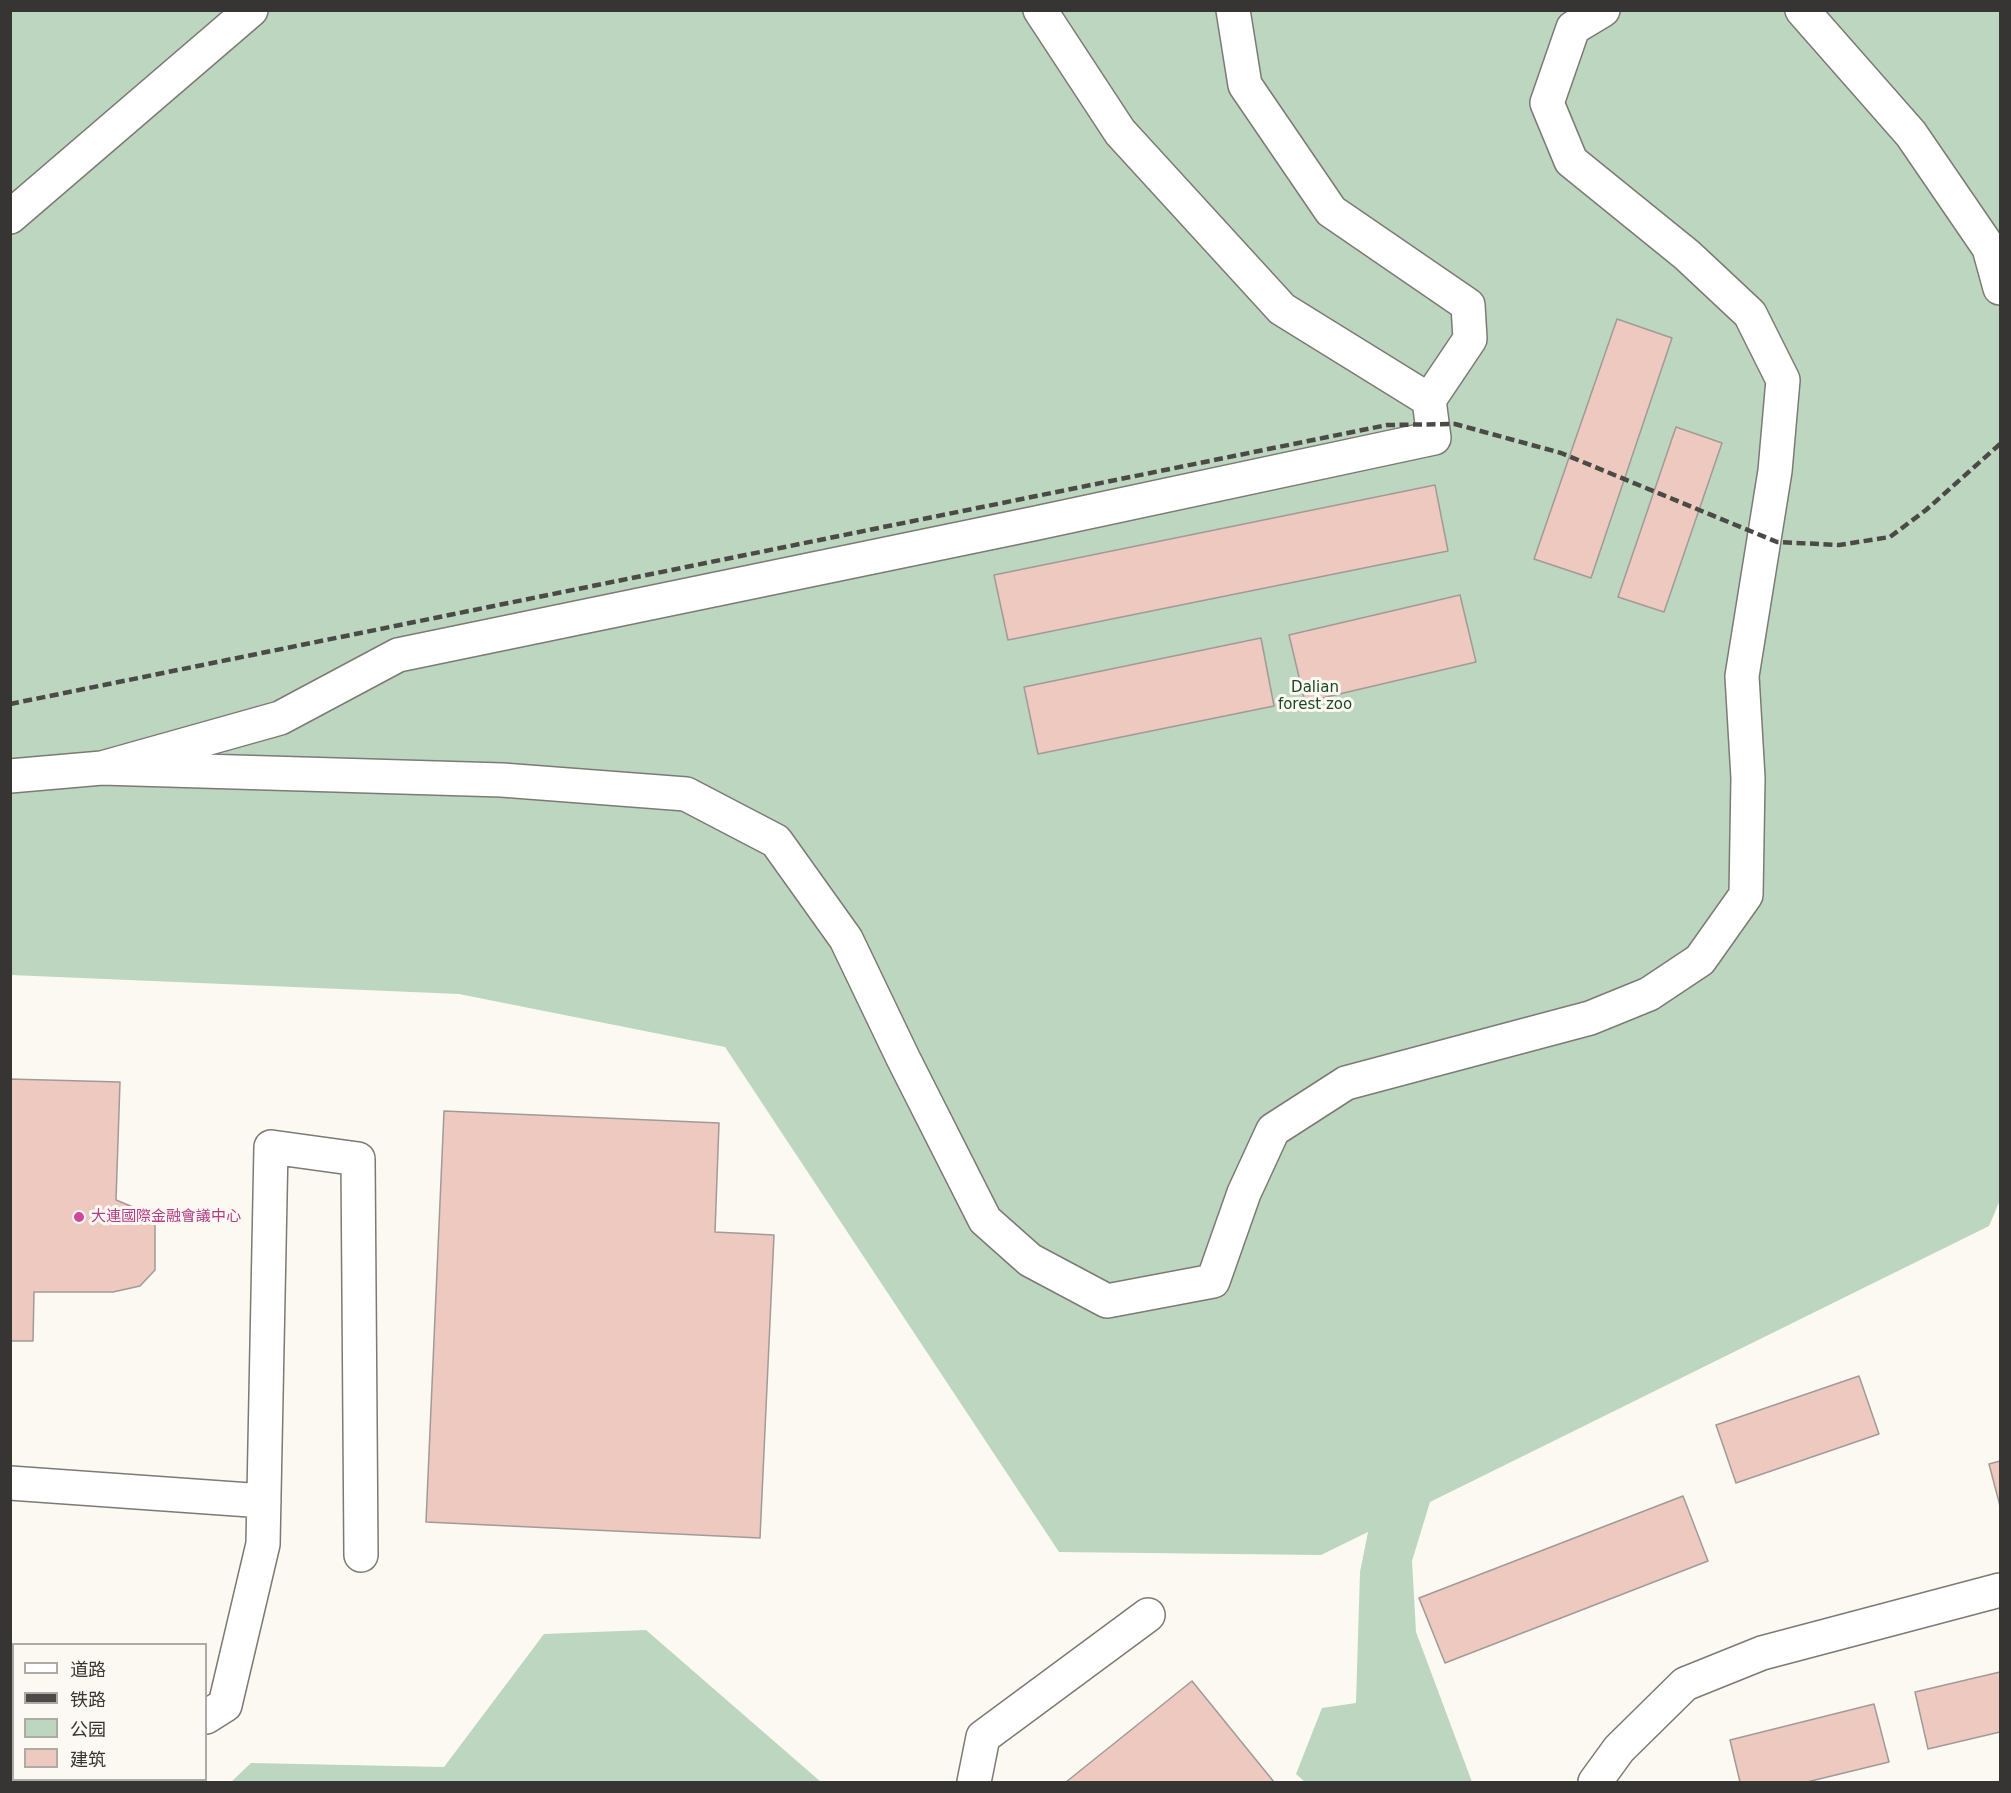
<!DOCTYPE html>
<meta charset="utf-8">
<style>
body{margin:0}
#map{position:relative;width:2011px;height:1793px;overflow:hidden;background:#fbf9f2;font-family:"DejaVu Sans","Noto Sans SC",sans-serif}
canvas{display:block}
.frame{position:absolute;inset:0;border:12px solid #363533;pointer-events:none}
.legend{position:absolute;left:12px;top:1643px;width:195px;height:138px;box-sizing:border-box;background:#fbf9f2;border:2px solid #acaba6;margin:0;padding:8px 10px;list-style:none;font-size:18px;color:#363533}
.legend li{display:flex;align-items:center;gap:12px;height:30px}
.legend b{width:30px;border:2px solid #acaba6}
</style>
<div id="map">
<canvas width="2011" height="1793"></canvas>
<div class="frame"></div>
<ul class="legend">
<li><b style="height:8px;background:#fff"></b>道路</li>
<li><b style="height:8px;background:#4b4a47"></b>铁路</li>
<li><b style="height:16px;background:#bcd6bf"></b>公园</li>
<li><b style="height:16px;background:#edc9bf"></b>建筑</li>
</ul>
</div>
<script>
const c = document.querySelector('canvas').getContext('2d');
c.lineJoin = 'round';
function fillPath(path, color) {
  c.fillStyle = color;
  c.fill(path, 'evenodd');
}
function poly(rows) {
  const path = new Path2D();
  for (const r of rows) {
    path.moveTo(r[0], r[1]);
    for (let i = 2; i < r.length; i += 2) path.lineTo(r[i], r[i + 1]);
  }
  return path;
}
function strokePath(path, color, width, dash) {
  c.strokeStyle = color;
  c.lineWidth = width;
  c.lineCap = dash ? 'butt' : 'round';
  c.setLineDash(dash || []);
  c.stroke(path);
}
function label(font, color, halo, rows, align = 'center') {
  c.font = font + ' "DejaVu Sans","Noto Sans SC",sans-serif';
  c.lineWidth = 6;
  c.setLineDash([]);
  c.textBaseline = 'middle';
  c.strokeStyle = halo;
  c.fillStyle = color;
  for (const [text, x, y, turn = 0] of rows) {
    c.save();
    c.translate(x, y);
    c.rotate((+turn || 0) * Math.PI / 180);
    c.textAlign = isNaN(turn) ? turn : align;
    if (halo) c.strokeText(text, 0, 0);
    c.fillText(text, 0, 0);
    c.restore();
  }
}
const green = poly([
 [10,11,2000,11,2000,1200,1989,1226,1430,1502,1412,1561,1416,1632,1472,1782,1305,1782,1296,1774,1322,1708,1356,1703,1360,1572,1368,1532,1321,1555,1059,1552,725,1047,459,994,11,975],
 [646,1630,821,1782,231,1782,251,1763,444,1767,544,1634]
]);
const building = poly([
 [1617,319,1672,338,1591,578,1534,559,1617,319],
 [1676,427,1722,443,1664,612,1618,597,1676,427],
 [1435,485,1448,551,1008,640,994,575,1435,485],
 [1460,595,1476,662,1305,702,1289,635,1460,595],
 [1261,638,1274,706,1038,754,1024,687,1261,638],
 [10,1079,120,1082,116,1200,138,1209,155,1224,155,1270,140,1286,113,1292,34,1292,33,1341,10,1341,10,1079],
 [444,1111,719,1123,715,1232,774,1235,760,1538,426,1522,444,1111],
 [1859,1376,1879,1434,1736,1483,1716,1425,1859,1376],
 [2000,1461,2000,1506,1989,1464,2000,1461],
 [1683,1496,1708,1561,1445,1663,1419,1598,1683,1496],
 [2000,1672,2000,1732,1928,1749,1915,1692,2000,1672],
 [1192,1681,1274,1782,1066,1782,1192,1681],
 [1874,1704,1889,1762,1807,1782,1740,1782,1730,1740,1874,1704]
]);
const minor = poly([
 [1233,10,1245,85,1331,211,1468,305,1470,339,1429,400],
 [1802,10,1911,134,1989,248,2000,288],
 [10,217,251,10],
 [102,768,502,780,686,794,776,841,846,939,903,1058,985,1220,1030,1260,1107,1301,1213,1281,1244,1193,1273,1130,1346,1083,1590,1018,1649,994,1700,960,1746,895,1748,778,1742,676,1775,471,1783,380,1750,314,1687,255,1571,161,1547,103,1573,28,1603,10],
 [10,776,102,768,280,718,398,655,1032,524,1434,438,1429,400,1282,309,1120,132,1040,10],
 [10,1483,264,1501],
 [206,1717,225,1705,263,1544,271,1147,358,1159,361,1555],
 [106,1782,110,1780],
 [974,1782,983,1737,1148,1615],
 [1595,1782,1619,1749,1685,1684,1762,1653,2000,1590]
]);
const rail = poly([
 [10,704,1387,425,1455,424,1561,453,1777,542,1839,545,1890,537,1926,510,2000,444]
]);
const markers = [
 [79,1217,6,"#d1479c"]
];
const parkNames = [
 ["Dalian",1315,688],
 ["forest zoo",1315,705]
];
const hotelNames = [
 ["大連國際金融會議中心",91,1217]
];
fillPath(green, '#bcd6bf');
fillPath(building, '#edc9bf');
strokePath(building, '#a29a98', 1.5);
strokePath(minor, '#7c7a74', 36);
strokePath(minor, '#fff', 33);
strokePath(rail, '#4b4a47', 4.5, [9, 4.5]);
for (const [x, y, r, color] of markers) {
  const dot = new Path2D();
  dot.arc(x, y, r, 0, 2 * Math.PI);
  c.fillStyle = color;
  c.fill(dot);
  strokePath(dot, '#fbf9f2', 2);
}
label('15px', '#1c4726', '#fbf9f2', parkNames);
label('15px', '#b23c85', '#fbf9f2', hotelNames, 'left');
</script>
